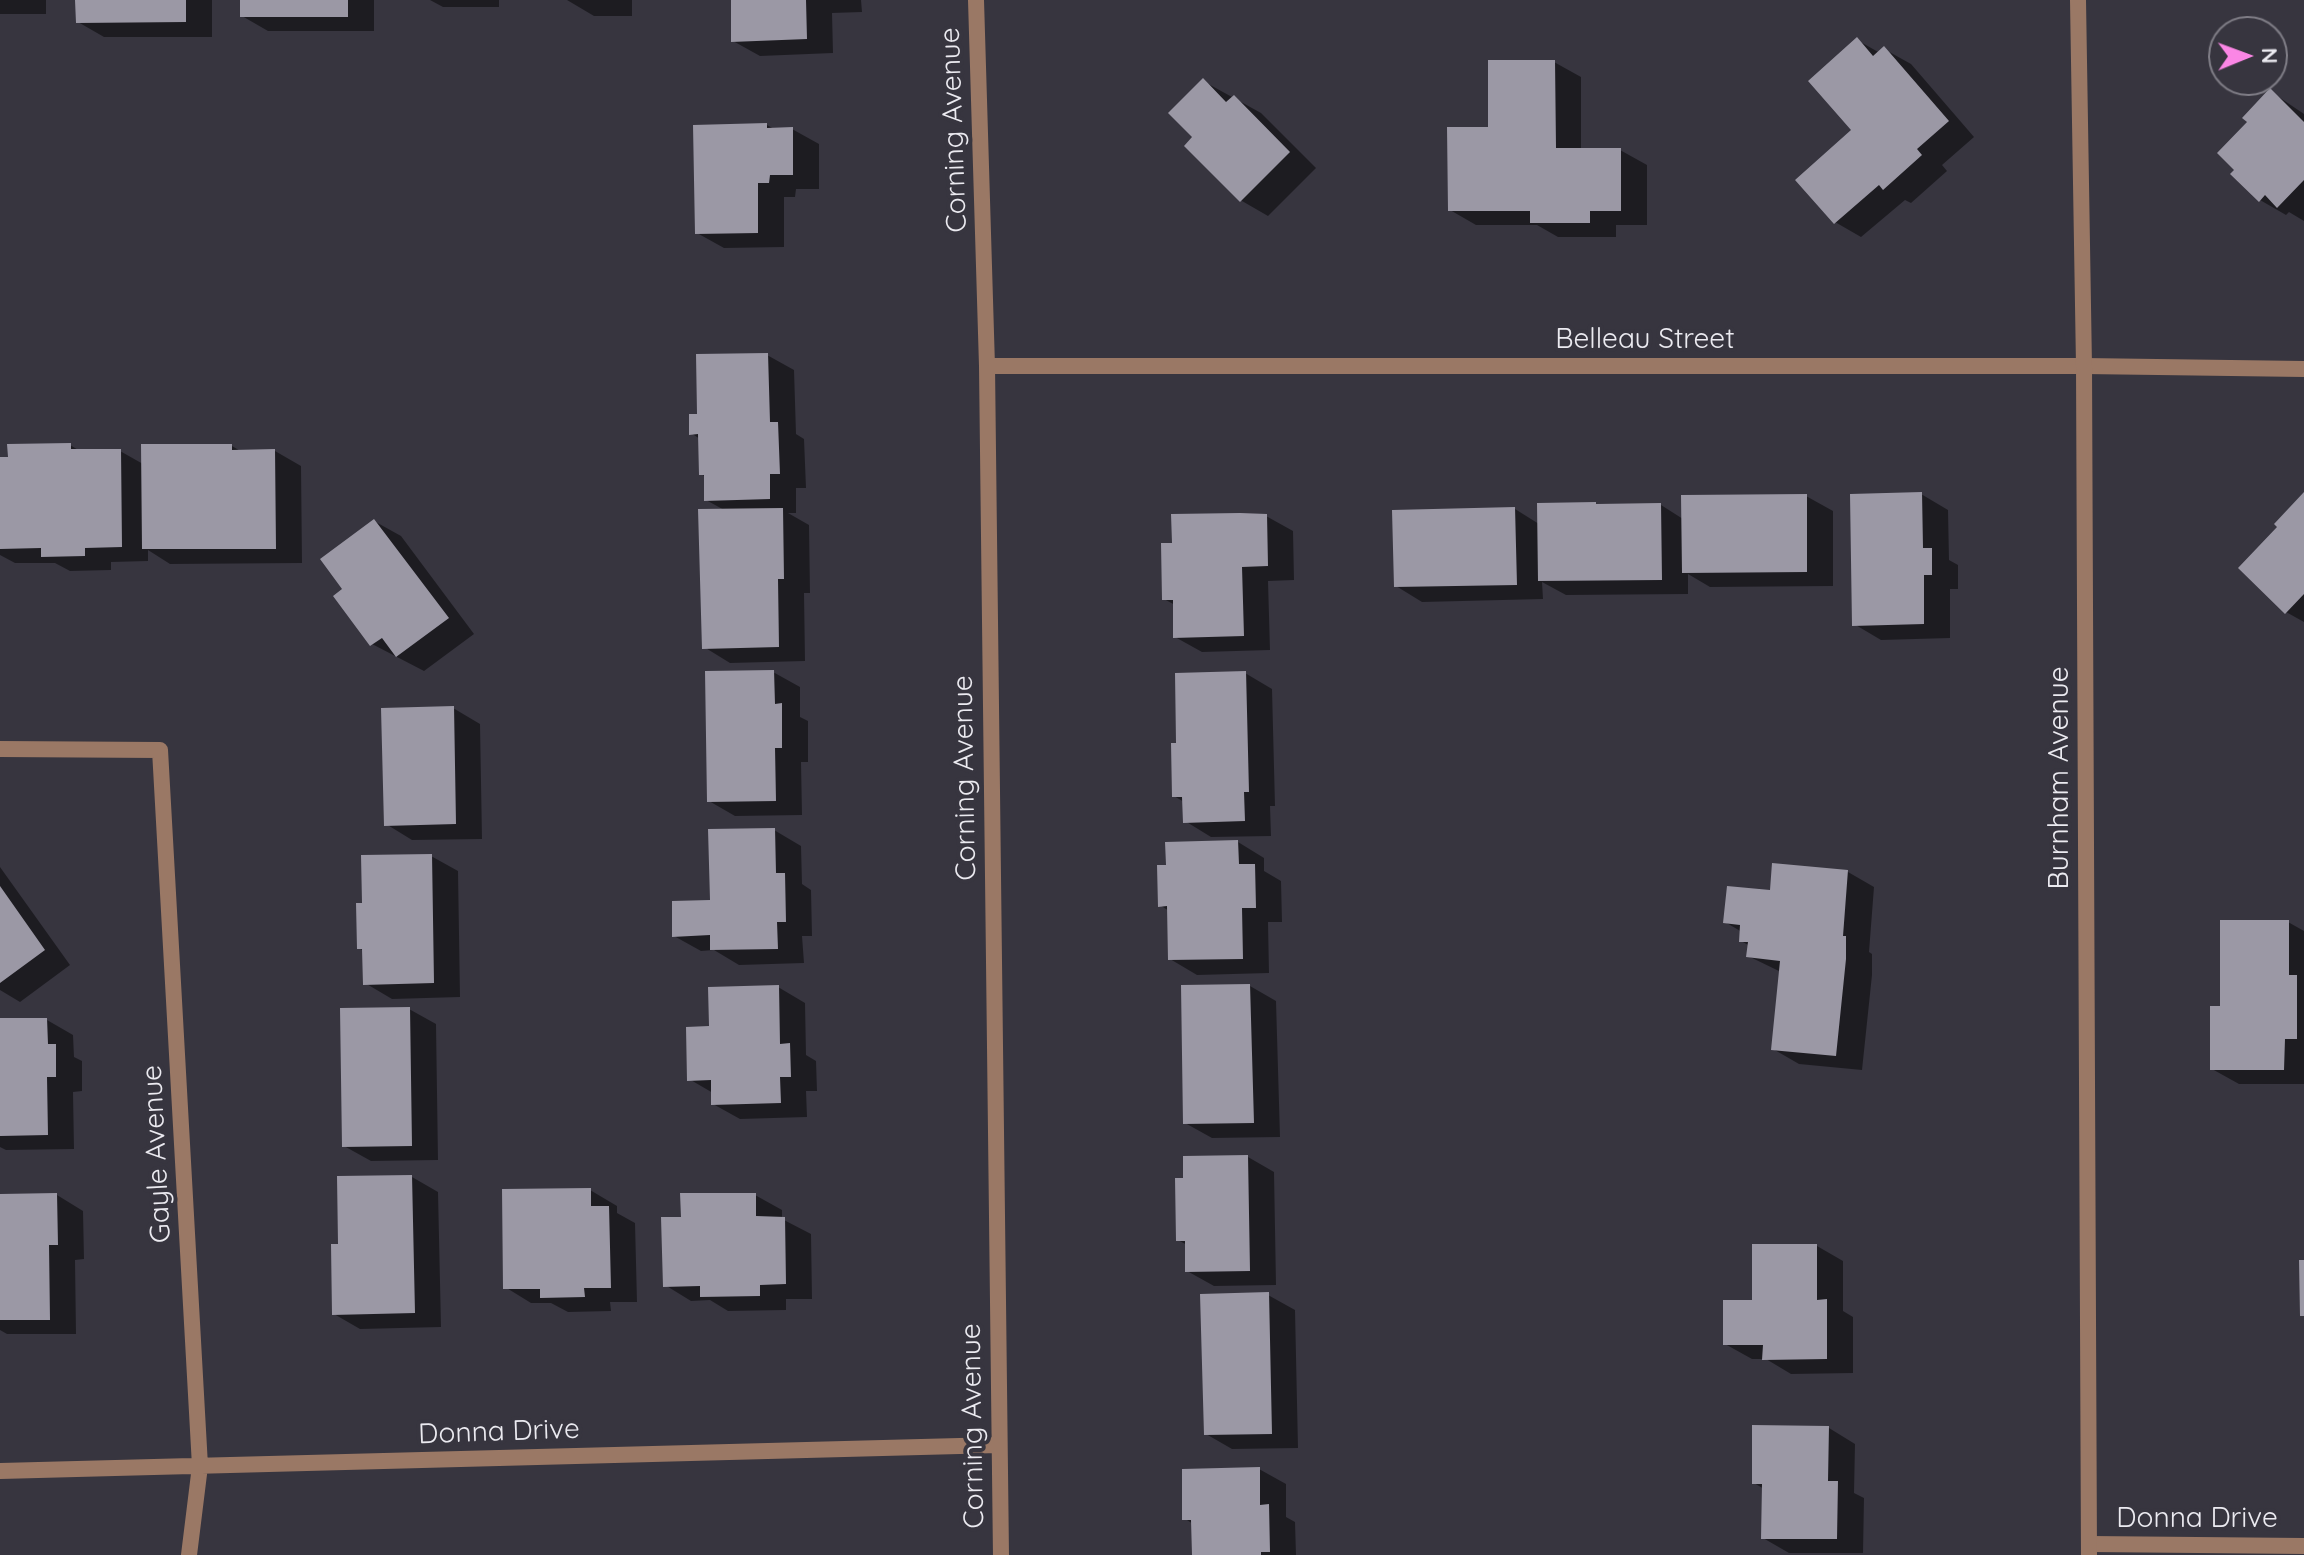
<!DOCTYPE html>
<style>
body{margin:0}
#map{position:relative;width:2304px;height:1555px;overflow:hidden;background:#37353f;font-family:Quicksand,sans-serif}
canvas{display:block}
.north{position:absolute;left:2208px;top:16px;width:80px;height:80px;box-sizing:border-box;background:#37353f;border:2px solid #7f7d86;border-radius:50%;rotate:89deg;font-size:22px;font-weight:700;line-height:32px;text-align:center;color:#ebeaf0}
.north::after{content:'';display:block;margin:auto;width:28px;height:36px;background:#fb86e5;clip-path:polygon(50% 0,100% 100%,50% 72%,0 100%)}
</style>
<div id="map">
<canvas width="2304" height="1555"></canvas>
<div class="north">N</div>
</div>
<script>
const c = document.querySelector('canvas').getContext('2d');
c.lineJoin = 'round';
function fillPath(path, color) {
  c.fillStyle = color;
  c.fill(path, 'evenodd');
}
function poly(rows) {
  const path = new Path2D();
  for (const r of rows) {
    path.moveTo(r[0], r[1]);
    for (let i = 2; i < r.length; i += 2) path.lineTo(r[i], r[i + 1]);
  }
  return path;
}
function strokePath(path, color, width, dash) {
  c.strokeStyle = color;
  c.lineWidth = width;
  c.lineCap = dash ? 'butt' : 'round';
  c.setLineDash(dash || []);
  c.stroke(path);
}
function label(font, color, halo, rows, align = 'center') {
  c.font = font + ' Quicksand,sans-serif';
  c.lineWidth = 8;
  c.setLineDash([]);
  c.textBaseline = 'middle';
  c.strokeStyle = halo;
  c.fillStyle = color;
  for (const [text, x, y, turn = 0] of rows) {
    c.save();
    c.translate(x, y);
    c.rotate((+turn || 0) * Math.PI / 180);
    c.textAlign = isNaN(turn) ? turn : align;
    if (halo) c.strokeText(text, 0, 0);
    c.fillText(text, 0, 0);
    c.restore();
  }
}
const shadow = poly([
 [0,0,46,0,46,14,0,14],
 [77,0,212,0,212,37,104,37,78,22],
 [242,0,374,0,374,31,268,31,242,16],
 [430,0,499,0,499,7,443,7],
 [567,0,632,0,632,16,594,16],
 [733,0,861,0,862,12,832,13,833,53,760,56,733,41],
 [1857,40,1880,53,1884,49,1911,64,1974,137,1942,165,1947,171,1911,203,1905,200,1861,237,1835,222,1854,130],
 [1554,62,1581,77,1581,150,1620,150,1647,165,1647,225,1616,225,1616,237,1558,237,1537,225,1476,225,1450,210,1490,128],
 [1203,81,1261,113,1316,168,1268,216,1242,201,1187,146,1194,137],
 [2270,91,2304,114,2304,221,2289,212,2286,215,2260,200,2249,122],
 [767,125,774,129,792,129,819,144,819,189,796,189,795,197,784,197,784,247,724,248,697,233],
 [767,355,794,370,796,434,804,439,806,488,796,488,796,513,788,513,809,525,810,593,804,593,805,661,730,663,704,647,726,511,706,500,706,477,701,474,700,439,691,433,700,416],
 [70,445,80,451,120,451,143,464,232,446,242,452,275,451,301,466,302,563,170,564,148,550,148,561,111,562,111,570,70,571,55,563,15,563,0,555,0,459],
 [1921,494,1948,510,1949,560,1958,565,1958,589,1950,589,1950,638,1881,640,1854,624],
 [2304,494,2304,622,2286,612,2280,526],
 [1806,496,1833,511,1833,586,1710,587,1688,574,1688,594,1566,595,1542,582,1543,599,1422,602,1396,586,1515,509,1539,524,1661,505,1683,519],
 [1266,516,1293,531,1294,580,1268,581,1270,650,1202,652,1175,637,1175,605,1164,599,1174,545],
 [374,521,401,536,474,634,424,671,372,644,345,590],
 [773,672,800,687,800,717,808,721,808,762,801,762,802,815,735,816,709,801],
 [1245,673,1272,689,1275,806,1270,806,1271,836,1211,837,1185,821,1184,802,1174,796,1178,745],
 [453,708,480,724,482,839,412,840,386,824],
 [774,830,801,846,802,884,811,890,812,936,802,936,804,963,739,965,714,950,701,951,674,936,712,902],
 [1238,842,1264,858,1264,871,1281,881,1282,922,1268,922,1269,973,1197,975,1170,959,1169,911,1160,905,1168,867],
 [431,856,458,871,460,997,392,999,365,983,364,951,359,948,365,905],
 [1774,865,1848,872,1874,887,1869,952,1872,954,1872,975,1862,1070,1799,1064,1773,1049,1781,972,1748,956,1750,946,1741,941,1742,932,1725,922,1772,892],
 [0,867,70,965,20,1002,0,990],
 [2288,922,2304,931,2304,1084,2239,1084,2212,1069,2222,1008],
 [1250,986,1276,1001,1280,1137,1212,1138,1185,1123],
 [778,987,805,1003,806,1055,816,1061,817,1091,806,1091,807,1117,740,1119,713,1104,713,1093,689,1079,711,1028],
 [409,1009,436,1024,438,1160,371,1161,344,1146],
 [0,1020,47,1020,73,1035,74,1057,82,1061,82,1091,73,1092,74,1149,6,1150,0,1147],
 [1248,1157,1274,1172,1276,1285,1214,1286,1187,1271,1187,1245,1178,1240],
 [412,1177,438,1192,441,1327,360,1329,334,1314,340,1246],
 [590,1190,617,1206,617,1213,635,1223,637,1302,610,1302,611,1311,568,1312,551,1303,531,1303,505,1287],
 [57,1195,83,1211,84,1259,75,1260,76,1334,7,1334,0,1330,0,1196],
 [755,1195,782,1210,782,1219,811,1234,812,1299,786,1299,786,1310,728,1311,710,1300,691,1301,665,1285,683,1219],
 [1817,1246,1843,1261,1843,1311,1853,1317,1853,1373,1791,1374,1766,1359,1752,1359,1725,1344,1754,1302],
 [1268,1295,1295,1310,1298,1448,1232,1449,1206,1434],
 [1829,1428,1855,1444,1854,1493,1864,1498,1863,1553,1789,1553,1763,1538,1764,1489,1754,1483],
 [1259,1469,1286,1484,1286,1517,1295,1522,1296,1555,1194,1555,1193,1524,1184,1518]
]);
const building = poly([
 [75,0,186,0,186,22,76,23],
 [240,0,348,0,348,17,240,17],
 [731,0,806,0,807,39,731,42],
 [1857,37,1873,56,1884,46,1949,121,1917,149,1922,155,1883,190,1879,185,1834,224,1795,180,1851,130,1808,81],
 [1488,60,1555,60,1556,148,1621,148,1621,211,1590,211,1590,223,1530,223,1530,211,1448,211,1447,127,1488,127],
 [1203,78,1226,102,1234,95,1290,152,1240,202,1184,146,1192,137,1168,113],
 [2270,88,2304,122,2304,180,2277,208,2265,195,2259,202,2230,174,2234,170,2217,153,2247,122,2242,118],
 [767,123,767,128,793,127,793,175,770,175,769,183,758,183,758,233,695,234,693,125],
 [768,353,770,422,778,422,780,474,770,474,770,499,704,501,704,475,699,475,698,434,689,435,689,414,697,414,696,354],
 [71,443,71,449,121,449,122,547,85,548,85,556,41,557,41,548,0,549,0,457,8,457,7,444],
 [141,444,232,444,232,450,275,449,276,549,142,549],
 [1922,492,1923,548,1932,548,1932,575,1924,575,1924,624,1852,626,1850,494],
 [2304,492,2304,594,2285,614,2238,568,2277,527,2274,524],
 [1807,494,1807,572,1682,573,1681,495],
 [1596,502,1596,504,1661,503,1662,580,1538,581,1537,503],
 [1515,507,1517,585,1394,587,1392,510],
 [783,508,784,579,778,579,779,647,702,649,698,509],
 [1240,513,1267,514,1268,566,1242,567,1244,636,1173,638,1173,600,1162,600,1161,543,1172,543,1171,514],
 [374,519,449,618,396,657,382,638,370,646,333,596,342,589,320,559],
 [774,670,775,704,782,703,782,748,775,748,776,801,707,802,705,671],
 [1246,671,1249,792,1244,792,1245,821,1183,823,1182,797,1172,797,1171,743,1176,743,1175,673],
 [454,706,456,824,384,826,381,708],
 [775,828,776,873,785,873,786,922,777,922,778,949,710,950,710,935,672,937,672,901,710,900,708,829],
 [1238,840,1239,864,1255,864,1256,908,1242,908,1243,959,1168,960,1167,906,1158,907,1157,865,1166,865,1165,842],
 [432,854,434,983,363,985,362,949,357,949,356,903,362,903,361,855],
 [1772,863,1848,870,1843,936,1846,936,1846,959,1836,1056,1771,1050,1780,961,1746,957,1748,942,1739,942,1740,925,1723,923,1727,886,1770,890],
 [0,886,45,950,0,983],
 [2220,920,2289,920,2289,975,2297,975,2297,1039,2285,1039,2284,1070,2210,1070,2210,1006,2220,1006],
 [1250,984,1254,1123,1183,1124,1181,985],
 [779,985,780,1044,790,1043,791,1077,780,1077,781,1103,711,1105,711,1080,687,1081,686,1027,709,1026,708,987],
 [410,1007,412,1146,342,1147,340,1008],
 [0,1018,47,1018,48,1044,56,1044,56,1077,47,1077,48,1135,0,1136],
 [1248,1155,1250,1271,1185,1272,1185,1241,1176,1241,1175,1178,1183,1178,1183,1156],
 [412,1175,415,1313,332,1315,331,1244,338,1244,337,1176],
 [591,1188,591,1206,609,1206,611,1288,584,1288,585,1297,540,1298,540,1289,503,1289,502,1189],
 [57,1193,58,1245,49,1245,50,1320,0,1320,0,1194],
 [680,1193,756,1193,756,1216,785,1217,786,1284,760,1285,760,1296,700,1297,700,1286,663,1287,661,1217,681,1217],
 [1752,1244,1817,1244,1817,1300,1827,1299,1827,1359,1762,1360,1763,1345,1723,1345,1723,1300,1752,1300],
 [2299,1260,2304,1260,2304,1316,2300,1316],
 [1269,1292,1272,1434,1204,1435,1200,1294],
 [1752,1425,1829,1426,1828,1481,1838,1481,1837,1539,1761,1539,1762,1484,1752,1484],
 [1260,1467,1260,1505,1269,1504,1270,1552,1261,1552,1261,1555,1192,1555,1191,1520,1182,1520,1182,1469]
]);
const minor = poly([
 [976,0,987,366,1001,1555],
 [987,366,2084,366,2304,369],
 [0,749,160,750,200,1466,189,1555],
 [0,1471,998,1445],
 [2090,1544,2304,1546]
]);
const tertiary = poly([
 [2078,0,2084,366,2089,1555]
]);
const streetNames = [
 ["Corning Avenue",954,130,-92],
 ["Belleau Street",1645,340],
 ["Corning Avenue",965,778,-91],
 ["Burnham Avenue",2060,778,-90],
 ["Gayle Avenue",157,1154,-93],
 ["Corning Avenue",973,1426,-91],
 ["Donna Drive",499,1432,-2],
 ["Donna Drive",2197,1519]
];
fillPath(shadow, '#0007');
fillPath(building, '#9b98a5');
strokePath(minor, '#9a7865', 16);
strokePath(tertiary, '#9a7865', 16);
label('28px', '#ebeaf0', '#37353f', streetNames);
</script>
